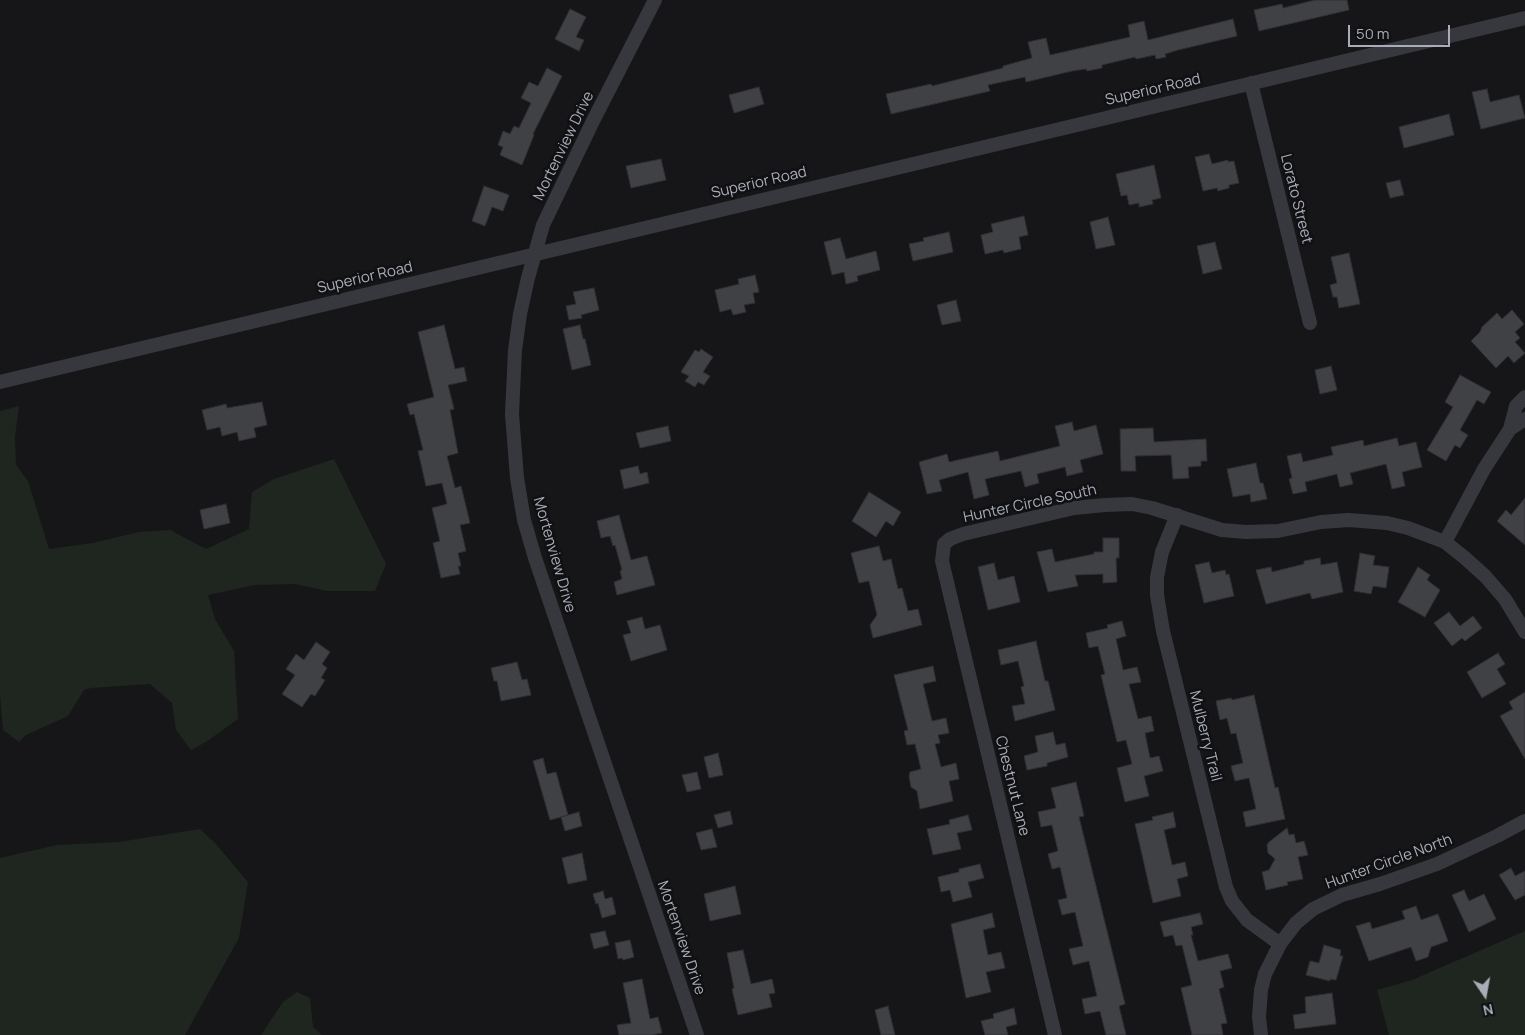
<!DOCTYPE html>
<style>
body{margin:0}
#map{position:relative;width:1525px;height:1035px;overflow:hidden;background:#161618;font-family:Manrope,sans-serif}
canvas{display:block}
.north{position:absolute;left:1460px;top:970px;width:50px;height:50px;-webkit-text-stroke:4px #111113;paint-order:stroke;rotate:168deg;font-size:14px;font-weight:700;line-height:20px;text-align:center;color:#a8adb8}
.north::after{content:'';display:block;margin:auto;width:18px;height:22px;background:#a8adb8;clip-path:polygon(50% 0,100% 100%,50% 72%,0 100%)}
.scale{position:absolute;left:1348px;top:25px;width:102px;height:22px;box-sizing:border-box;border:2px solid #a8adb8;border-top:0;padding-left:6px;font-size:15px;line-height:18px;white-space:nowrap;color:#a8adb8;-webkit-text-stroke:4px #111113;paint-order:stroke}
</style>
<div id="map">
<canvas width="1525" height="1035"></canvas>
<div class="north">N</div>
<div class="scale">50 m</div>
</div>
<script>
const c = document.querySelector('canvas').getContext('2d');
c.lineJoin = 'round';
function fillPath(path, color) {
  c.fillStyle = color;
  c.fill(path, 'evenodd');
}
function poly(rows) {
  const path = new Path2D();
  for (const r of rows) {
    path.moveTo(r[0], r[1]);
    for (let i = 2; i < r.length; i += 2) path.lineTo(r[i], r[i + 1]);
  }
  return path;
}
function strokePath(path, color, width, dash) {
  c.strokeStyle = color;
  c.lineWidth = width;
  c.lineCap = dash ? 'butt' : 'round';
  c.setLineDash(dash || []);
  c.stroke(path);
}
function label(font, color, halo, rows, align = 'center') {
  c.font = font + ' Manrope,sans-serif';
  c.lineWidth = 5;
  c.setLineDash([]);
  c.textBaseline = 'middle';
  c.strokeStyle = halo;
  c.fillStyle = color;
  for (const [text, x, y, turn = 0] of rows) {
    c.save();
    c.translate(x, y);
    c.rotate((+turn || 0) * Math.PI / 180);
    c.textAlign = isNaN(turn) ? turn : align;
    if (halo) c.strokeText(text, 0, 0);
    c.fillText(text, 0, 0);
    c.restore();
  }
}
const green = poly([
 [19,406,15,437,16,465,28,481,49,549,93,543,139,532,170,530,206,549,249,529,252,492,274,479,334,459,386,564,375,591,327,591,295,584,255,585,208,595,215,619,234,651,238,719,206,742,191,750,176,730,172,703,150,684,91,688,84,690,68,716,26,735,19,742,3,730,0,695,0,411],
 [200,829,216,844,248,882,239,938,185,1035,0,1035,0,858,57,845,119,842],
 [1525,931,1525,1035,1389,1035,1377,990,1412,980],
 [297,992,310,998,313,1027,322,1035,261,1035,283,1002]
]);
const building = poly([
 [1315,0,1347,0,1349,10,1259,31,1254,10,1282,4,1283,8,1315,0],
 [570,9,586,17,576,37,584,40,579,51,555,39,570,9],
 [1233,19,1237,36,1178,50,1165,54,1166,57,1156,59,1155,55,1136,59,1135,57,1102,65,1102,68,1087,71,1086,69,1072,71,1026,82,1025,77,988,85,990,91,891,114,886,94,931,84,932,86,1003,68,1003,66,1032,58,1028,42,1046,38,1050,55,1130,37,1128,25,1144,21,1148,40,1233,19],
 [547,68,562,76,533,134,534,135,522,165,500,155,503,147,498,145,503,131,510,134,514,126,519,128,531,103,521,98,529,82,538,86,547,68],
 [759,87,764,104,734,113,729,95,759,87],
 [1487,89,1490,102,1519,95,1525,118,1481,129,1472,92,1487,89],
 [1449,114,1454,135,1404,148,1399,127,1449,114],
 [1209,154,1212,164,1228,160,1228,162,1234,161,1239,183,1229,185,1229,188,1218,191,1217,188,1203,191,1195,157,1209,154],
 [661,159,666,180,631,188,626,166,661,159],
 [1154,165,1161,198,1152,200,1153,204,1139,207,1139,203,1129,205,1127,195,1121,196,1116,174,1154,165],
 [1400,180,1404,195,1390,198,1386,183,1400,180],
 [484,186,509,195,503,211,492,207,485,226,472,221,484,186],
 [1024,216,1028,235,1019,237,1021,249,1004,253,1003,250,985,254,981,235,993,232,991,224,1024,216],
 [1108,217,1115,245,1096,249,1090,222,1108,217],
 [949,232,953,252,913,261,909,244,924,241,923,238,949,232],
 [840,238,846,259,876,251,880,270,857,276,858,281,846,284,844,272,832,275,824,242,840,238],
 [1215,242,1222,269,1203,274,1197,246,1215,242],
 [1349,253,1360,304,1339,308,1337,297,1333,297,1330,285,1337,283,1331,257,1349,253],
 [755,275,759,292,753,293,755,303,744,305,746,312,733,315,731,309,720,312,715,290,739,284,738,279,755,275],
 [594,288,599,310,581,315,582,318,569,320,566,306,576,304,573,292,594,288],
 [956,300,961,321,942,325,937,305,956,300],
 [1512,310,1524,324,1515,332,1520,338,1515,342,1525,353,1514,363,1508,356,1496,368,1471,341,1480,332,1482,327,1497,313,1502,319,1512,310],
 [444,325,455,369,464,367,467,381,448,385,454,409,450,410,458,453,447,456,455,488,461,486,470,523,460,525,466,551,458,553,461,566,458,566,460,574,441,578,433,543,440,541,432,508,447,504,442,483,426,486,418,451,423,450,414,414,410,415,407,404,434,397,418,332,444,325],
 [580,325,583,339,585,339,591,365,572,370,563,329,580,325],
 [701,349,713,357,703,372,710,376,704,385,698,382,695,387,685,381,689,376,681,372,695,350,699,352,701,349],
 [1331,366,1337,390,1320,394,1315,370,1331,366],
 [1460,375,1491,392,1484,404,1477,400,1460,430,1468,435,1460,448,1455,445,1446,461,1427,450,1453,407,1445,402,1460,375],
 [262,402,267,425,254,428,256,437,239,441,237,432,222,436,220,427,207,430,202,410,226,404,227,408,262,402],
 [1072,422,1074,431,1096,425,1103,454,1080,460,1083,472,1067,476,1065,467,1037,474,1039,483,1025,487,1021,471,985,479,989,495,974,499,968,472,939,480,942,491,927,494,919,462,947,454,949,462,998,451,1000,461,1060,446,1055,426,1072,422],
 [668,426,671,441,640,448,636,433,668,426],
 [1153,428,1154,442,1206,439,1207,461,1201,461,1201,466,1188,467,1189,478,1173,479,1171,455,1135,456,1136,471,1121,471,1120,429,1153,428],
 [1397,438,1399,446,1416,442,1422,467,1402,472,1405,486,1392,489,1386,464,1350,473,1353,484,1340,487,1337,474,1305,482,1307,491,1293,494,1289,479,1292,478,1287,456,1301,453,1303,462,1333,455,1331,447,1363,440,1364,446,1397,438],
 [1256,463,1260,483,1263,483,1267,499,1251,502,1250,494,1233,497,1227,469,1256,463],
 [638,466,640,474,647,472,649,483,624,489,620,470,638,466],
 [869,492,901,512,893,526,886,521,876,537,852,521,869,492],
 [1525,498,1525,545,1497,521,1506,510,1511,515,1525,498],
 [226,504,230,523,204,529,200,510,226,504],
 [619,515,631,560,647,556,655,585,617,595,614,582,622,579,620,571,622,570,615,545,613,546,610,536,601,538,597,521,619,515],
 [1103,538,1119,538,1119,558,1116,558,1117,582,1103,583,1103,574,1075,575,1078,586,1048,592,1037,552,1052,549,1055,562,1094,554,1094,552,1103,552,1103,538],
 [879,546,883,561,891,559,898,589,902,588,908,611,918,609,922,625,873,638,870,625,877,615,869,581,859,583,851,553,879,546],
 [1360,553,1375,556,1373,565,1389,567,1386,588,1373,586,1371,594,1354,591,1360,553],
 [1320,558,1321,565,1337,562,1343,592,1312,599,1310,593,1266,604,1256,570,1271,567,1272,572,1304,564,1304,561,1320,558],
 [1209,562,1212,573,1225,570,1226,575,1229,574,1234,596,1204,603,1195,565,1209,562],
 [994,563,998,580,1014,576,1020,602,988,610,978,567,994,563],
 [1418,567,1430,575,1427,580,1440,590,1425,617,1398,602,1418,567],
 [1449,612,1460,626,1473,616,1482,628,1465,641,1462,638,1452,646,1434,623,1449,612],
 [642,617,645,629,660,625,667,650,631,661,623,635,631,633,627,621,642,617],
 [1122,621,1126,636,1116,639,1123,670,1137,667,1141,682,1129,684,1138,719,1151,716,1154,731,1145,733,1150,758,1159,756,1163,771,1144,776,1149,796,1125,802,1117,768,1132,764,1126,740,1117,742,1101,675,1105,674,1098,646,1089,648,1086,633,1108,628,1107,625,1122,621],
 [1036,641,1045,681,1048,681,1055,710,1015,721,1012,706,1025,704,1021,687,1024,686,1018,661,1001,665,998,650,1036,641],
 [316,642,330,652,322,664,327,668,321,678,325,680,315,696,311,694,302,707,282,694,295,675,286,669,296,654,304,660,316,642],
 [1498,653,1505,664,1497,669,1506,684,1482,698,1467,672,1498,653],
 [517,662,522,680,527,679,531,695,501,701,497,681,494,681,491,668,517,662],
 [933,666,936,681,923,684,932,721,946,718,949,733,938,735,940,743,935,744,941,767,956,763,959,779,949,781,953,801,920,809,917,791,911,787,909,776,910,772,921,769,915,744,907,745,904,731,908,730,894,675,933,666],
 [1525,692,1525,759,1500,716,1513,709,1509,702,1525,692],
 [1254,695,1275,788,1278,787,1285,819,1246,827,1243,812,1256,809,1249,778,1235,781,1231,766,1243,763,1236,733,1231,734,1227,718,1220,720,1216,701,1231,698,1232,700,1254,695],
 [1053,732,1056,745,1065,743,1068,757,1047,763,1047,766,1027,770,1024,756,1038,752,1035,736,1053,732],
 [718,753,723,775,709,778,704,757,718,753],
 [543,758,547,774,556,772,568,815,550,820,533,761,543,758],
 [697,772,701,789,687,792,682,775,697,772],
 [1076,782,1084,816,1079,817,1125,1004,1119,1006,1126,1035,1106,1035,1100,1011,1085,1014,1082,999,1097,996,1089,961,1073,965,1069,949,1083,946,1075,912,1062,915,1058,900,1067,898,1060,867,1052,869,1048,854,1058,851,1052,825,1041,827,1038,812,1056,808,1051,788,1076,782],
 [730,811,733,824,718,828,714,815,730,811],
 [579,812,582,826,565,831,561,817,579,812],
 [1173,812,1176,827,1164,830,1172,865,1185,862,1188,876,1177,879,1181,896,1153,903,1135,824,1153,820,1152,817,1173,812],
 [968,815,972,830,957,833,961,849,933,855,927,829,950,824,949,820,968,815],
 [1287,828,1289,835,1294,834,1296,843,1304,841,1308,855,1298,857,1303,879,1287,882,1288,885,1266,890,1262,872,1269,870,1275,859,1268,853,1267,845,1269,842,1287,828],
 [712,829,717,847,701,850,696,833,712,829],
 [582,853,587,880,568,884,562,858,582,853],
 [980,864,984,878,968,882,972,897,953,902,950,890,941,892,938,877,959,872,959,869,980,864],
 [1511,868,1515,876,1525,871,1525,895,1515,900,1499,875,1511,868],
 [735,886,741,914,710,921,704,894,735,886],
 [1464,890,1469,901,1484,894,1496,919,1469,932,1452,895,1464,890],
 [603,891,605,899,612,897,616,914,602,918,598,903,596,904,593,894,603,891],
 [1416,906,1421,920,1438,914,1448,941,1431,947,1428,957,1416,961,1411,947,1369,961,1356,926,1370,922,1372,929,1405,919,1402,911,1416,906],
 [992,913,995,927,983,930,988,955,1001,952,1005,968,986,972,991,992,966,998,951,924,992,913],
 [1200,913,1203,924,1191,927,1193,935,1191,935,1198,961,1228,954,1232,968,1220,971,1224,987,1219,989,1227,1023,1221,1024,1223,1035,1192,1035,1181,988,1192,985,1182,945,1176,946,1173,935,1164,937,1160,922,1200,913],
 [605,931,609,945,594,949,590,934,605,931],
 [630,940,634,957,623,960,622,958,618,959,615,943,630,940],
 [1324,945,1341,950,1340,956,1343,956,1336,980,1330,979,1330,981,1306,975,1310,961,1319,963,1324,945],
 [743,950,751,984,772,979,775,993,769,994,772,1007,738,1015,732,989,734,988,727,953,743,950],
 [642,979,650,1019,658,1017,662,1033,652,1035,619,1035,617,1025,631,1023,623,983,642,979],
 [1332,993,1336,1024,1295,1029,1293,1015,1306,1013,1305,997,1332,993],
 [888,1006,895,1035,881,1035,875,1010,888,1006],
 [1014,1008,1017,1024,1006,1027,1008,1035,985,1035,981,1021,994,1018,993,1014,1014,1008]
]);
const street = poly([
 [655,0,593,121,543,225,528,278,520,314,515,350,512,414,517,478,524,520,535,558,697,1035],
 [1251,83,1310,323],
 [0,382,1525,18],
 [1510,429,1525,419],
 [1177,515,1162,552,1157,577,1157,595,1163,631,1226,887,1232,901,1247,920,1280,944],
 [1445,542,1484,469,1510,429,1516,406,1525,397],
 [1055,1035,942,561,944,544,950,539,963,534,1074,508,1105,505,1132,504,1152,508,1222,530,1246,532,1278,531,1321,522,1349,520,1387,523,1408,528,1445,542,1465,558,1485,576,1505,599,1525,632],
 [1261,1035,1259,1017,1261,990,1265,974,1280,944,1296,923,1313,909,1342,895,1380,884,1437,864,1497,836,1525,821]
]);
const streetNames = [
 ["Superior Road",1153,90,-13],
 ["Mortenview Drive",564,146,-64],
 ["Superior Road",759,183,-13],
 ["Lorato Street",1296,199,76],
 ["Superior Road",365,278,-13],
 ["Hunter Circle South",1030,504,-12],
 ["Mortenview Drive",554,555,74],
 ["Mulberry Trail",1205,736,76],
 ["Chestnut Lane",1012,786,76],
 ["Hunter Circle North",1389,862,-20],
 ["Mortenview Drive",681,938,71]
];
fillPath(green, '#1e261f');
fillPath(building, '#404145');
strokePath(building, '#303034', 1);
strokePath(street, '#37383d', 14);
label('15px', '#a8adb8', '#111113', streetNames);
</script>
